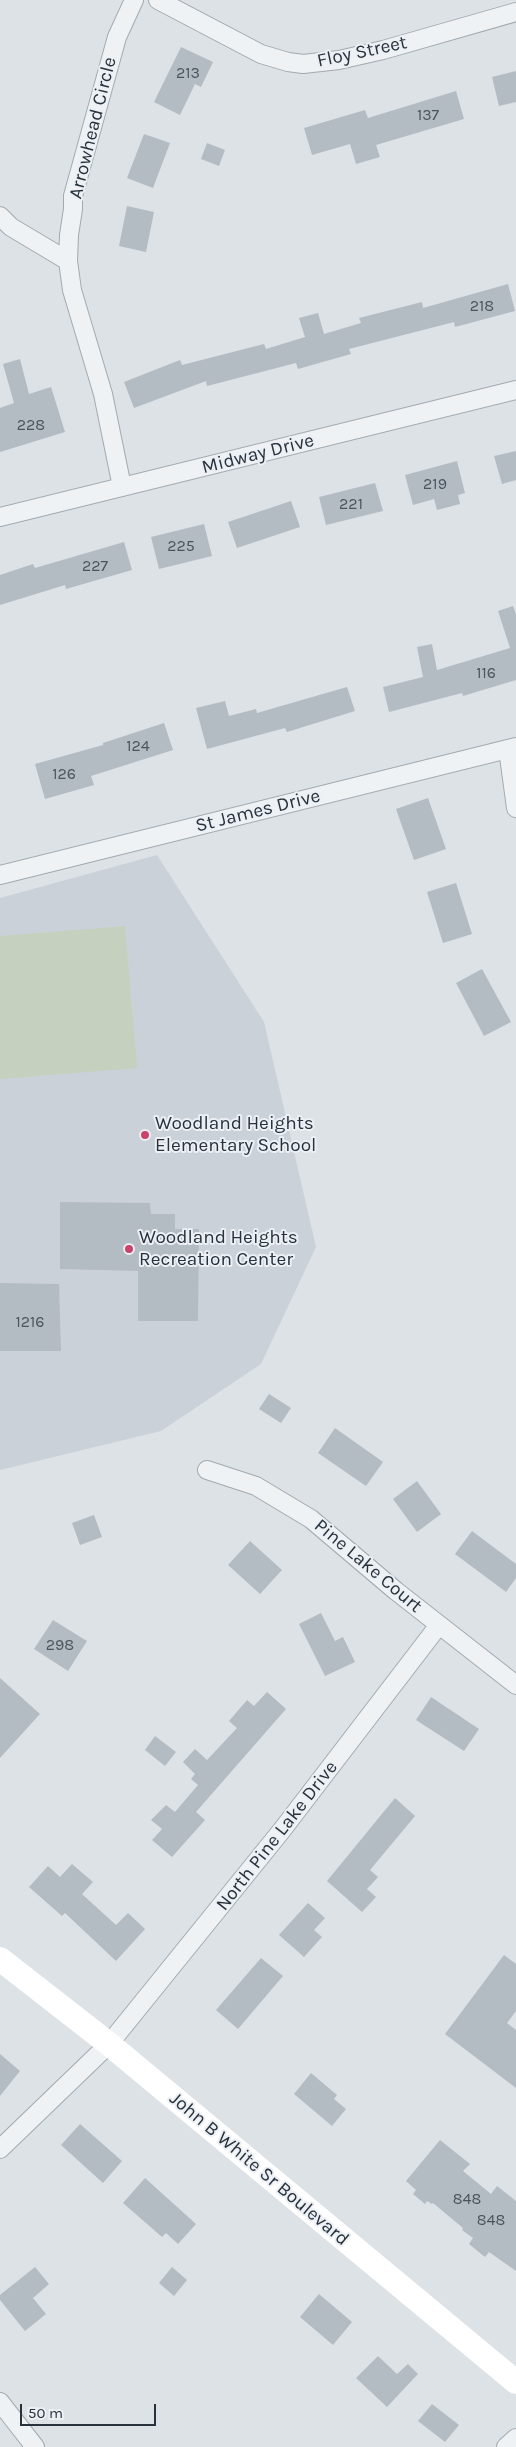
<!DOCTYPE html>
<style>
body{margin:0}
#map{position:relative;width:516px;height:2447px;overflow:hidden;background:#dce2e6;font-family:Karla,sans-serif}
canvas{display:block}
.scale{position:absolute;left:20px;top:2404px;width:136px;height:22px;box-sizing:border-box;border:2px solid #27323c;border-top:0;padding-left:6px;font-size:15px;line-height:18px;white-space:nowrap;color:#27323c;-webkit-text-stroke:4px #ecf0f4;paint-order:stroke}
</style>
<div id="map">
<canvas width="516" height="2447"></canvas>
<div class="scale">50 m</div>
</div>
<script>
const c = document.querySelector('canvas').getContext('2d');
c.lineJoin = 'round';
function fillPath(path, color) {
  c.fillStyle = color;
  c.fill(path, 'evenodd');
}
function poly(rows) {
  const path = new Path2D();
  for (const r of rows) {
    path.moveTo(r[0], r[1]);
    for (let i = 2; i < r.length; i += 2) path.lineTo(r[i], r[i + 1]);
  }
  return path;
}
function strokePath(path, color, width, dash) {
  c.strokeStyle = color;
  c.lineWidth = width;
  c.lineCap = dash ? 'butt' : 'round';
  c.setLineDash(dash || []);
  c.stroke(path);
}
function label(font, color, halo, rows, align = 'center') {
  c.font = font + ' Karla,sans-serif';
  c.lineWidth = 4;
  c.setLineDash([]);
  c.textBaseline = 'middle';
  c.strokeStyle = halo;
  c.fillStyle = color;
  for (const [text, x, y, turn = 0] of rows) {
    c.save();
    c.translate(x, y);
    c.rotate((+turn || 0) * Math.PI / 180);
    c.textAlign = isNaN(turn) ? turn : align;
    if (halo) c.strokeText(text, 0, 0);
    c.fillText(text, 0, 0);
    c.restore();
  }
}
const built = poly([
 [157,855,264,1022,316,1247,261,1364,161,1431,0,1470,0,898]
]);
const green = poly([
 [125,926,137,1068,0,1079,0,936]
]);
const building = poly([
 [181,47,213,62,201,87,195,84,180,115,154,102],
 [516,71,516,102,499,106,492,77],
 [456,91,464,119,376,145,380,157,356,164,350,144,312,155,304,128,365,110,368,118],
 [144,134,170,143,153,188,127,178],
 [207,143,225,150,219,166,201,159],
 [127,206,154,212,146,252,119,246],
 [508,284,515,311,455,327,454,322,349,349,351,354,298,369,296,363,207,386,206,381,134,408,124,382,180,360,182,365,264,344,266,349,305,337,299,318,318,313,324,334,361,323,359,318,422,302,423,308],
 [20,359,29,394,51,387,65,432,0,452,0,408,14,403,3,364],
 [516,451,516,480,502,484,494,456],
 [457,461,465,493,458,495,460,504,437,510,434,499,413,505,405,475],
 [375,483,383,511,326,525,319,497],
 [291,501,300,527,237,548,228,522],
 [204,524,212,556,159,569,151,537],
 [124,542,132,570,66,589,65,585,0,605,0,575,33,564,35,568],
 [513,606,516,614,516,680,463,696,462,693,389,712,383,687,423,677,417,647,432,644,437,670,510,648,498,611],
 [347,687,355,711,287,732,285,728,207,749,196,708,225,701,229,716,256,709,257,713],
 [164,723,173,750,91,776,94,785,45,799,35,764,103,745,103,743],
 [428,798,446,849,414,860,396,809],
 [456,883,472,934,443,943,427,892],
 [482,969,511,1022,484,1036,456,983],
 [60,1202,150,1203,151,1214,175,1214,175,1229,199,1229,198,1321,138,1321,138,1271,60,1269],
 [0,1283,59,1284,61,1351,0,1351],
 [269,1394,291,1408,281,1423,259,1409],
 [335,1428,383,1462,366,1486,318,1453],
 [417,1481,441,1514,417,1532,393,1499],
 [94,1515,102,1537,80,1545,72,1523],
 [472,1531,516,1564,516,1578,506,1592,455,1554],
 [250,1541,282,1570,260,1594,228,1565],
 [321,1613,335,1641,343,1637,355,1662,325,1676,299,1624],
 [53,1620,87,1641,68,1671,34,1649],
 [0,1678,40,1714,0,1758],
 [267,1692,286,1709,196,1812,205,1820,172,1857,152,1840,162,1829,151,1820,166,1805,175,1812,198,1785,191,1779,195,1774,183,1762,195,1749,207,1760,237,1728,229,1721,247,1700,254,1706],
 [431,1697,479,1729,464,1751,416,1720],
 [155,1736,176,1752,165,1766,145,1750],
 [395,1798,415,1816,370,1870,378,1877,367,1889,376,1897,362,1912,327,1881],
 [72,1864,93,1882,82,1894,116,1925,128,1913,145,1929,116,1961,65,1913,62,1916,29,1887,48,1866,60,1877],
 [308,1903,325,1918,314,1930,322,1937,304,1957,279,1935],
 [504,1955,516,1964,516,2011,507,2023,516,2030,516,2088,445,2034],
 [261,1958,283,1976,238,2029,216,2010],
 [0,2054,20,2071,0,2096],
 [311,2073,337,2095,334,2099,346,2109,332,2126,294,2094],
 [80,2124,122,2161,103,2183,61,2145],
 [440,2140,470,2164,463,2171,491,2194,497,2186,516,2201,516,2271,489,2252,485,2257,469,2244,473,2238,462,2230,463,2228,433,2203,432,2204,427,2201,425,2204,413,2194,416,2190,406,2181],
 [145,2178,196,2224,178,2244,166,2233,162,2237,123,2203],
 [35,2267,49,2284,33,2298,46,2314,25,2331,0,2300,0,2295],
 [172,2267,187,2280,174,2296,159,2283],
 [319,2294,352,2322,333,2345,300,2317],
 [378,2356,397,2374,408,2364,418,2374,387,2407,356,2378],
 [432,2404,459,2425,445,2442,418,2421]
]);
const street = poly([
 [158,0,261,54,288,62,303,64,339,60,383,50,516,12],
 [0,216,11,227,68,261],
 [122,487,103,394,72,290,68,261,69,235,73,209,73,196,117,37,134,0],
 [0,517,516,390],
 [508,749,516,808],
 [0,875,516,747],
 [207,1470,256,1486,311,1519,396,1591,516,1685],
 [0,2149,109,2044,282,1830,439,1625],
 [0,2402,35,2447],
 [506,2447,516,2438]
]);
const secondary = poly([
 [0,1959,109,2044,516,2382]
]);
const markers = [
 [145,1135,5,"#ca436b"],
 [129,1249,5,"#ca436b"]
];
const numberNames = [
 ["213",188,73],
 ["137",428,115],
 ["218",482,306],
 ["228",31,425],
 ["219",435,484],
 ["221",351,504],
 ["225",181,546],
 ["227",95,566],
 ["116",486,673],
 ["124",138,746],
 ["126",64,774],
 ["1216",30,1322],
 ["298",60,1645],
 ["848",467,2199],
 ["848",491,2220]
];
const streetNames = [
 ["Floy Street",362,52,-12],
 ["Arrowhead Circle",93,128,-76],
 ["Midway Drive",258,454,-14],
 ["St James Drive",258,811,-14],
 ["Pine Lake Court",368,1566,40],
 ["North Pine Lake Drive",277,1836,-52],
 ["John B White Sr Boulevard",259,2169,40]
];
const poiNames = [
 ["Woodland Heights",155,1124],
 ["Elementary School",155,1146],
 ["Woodland Heights",139,1238],
 ["Recreation Center",139,1260]
];
fillPath(built, '#cbd1d8');
fillPath(green, '#c5d0be');
fillPath(building, '#b4bcc3');
strokePath(street, '#a2aab0', 20);
strokePath(street, '#eff2f5', 18);
strokePath(secondary, '#fff', 24);
for (const [x, y, r, color] of markers) {
  const dot = new Path2D();
  dot.arc(x, y, r, 0, 2 * Math.PI);
  c.fillStyle = color;
  c.fill(dot);
  strokePath(dot, '#ecf0f4', 2);
}
label('16px', '#4a545e', null, numberNames);
label('19px', '#27323c', '#ecf0f4', streetNames);
label('19px', '#27323c', '#ecf0f4', poiNames, 'left');
</script>
